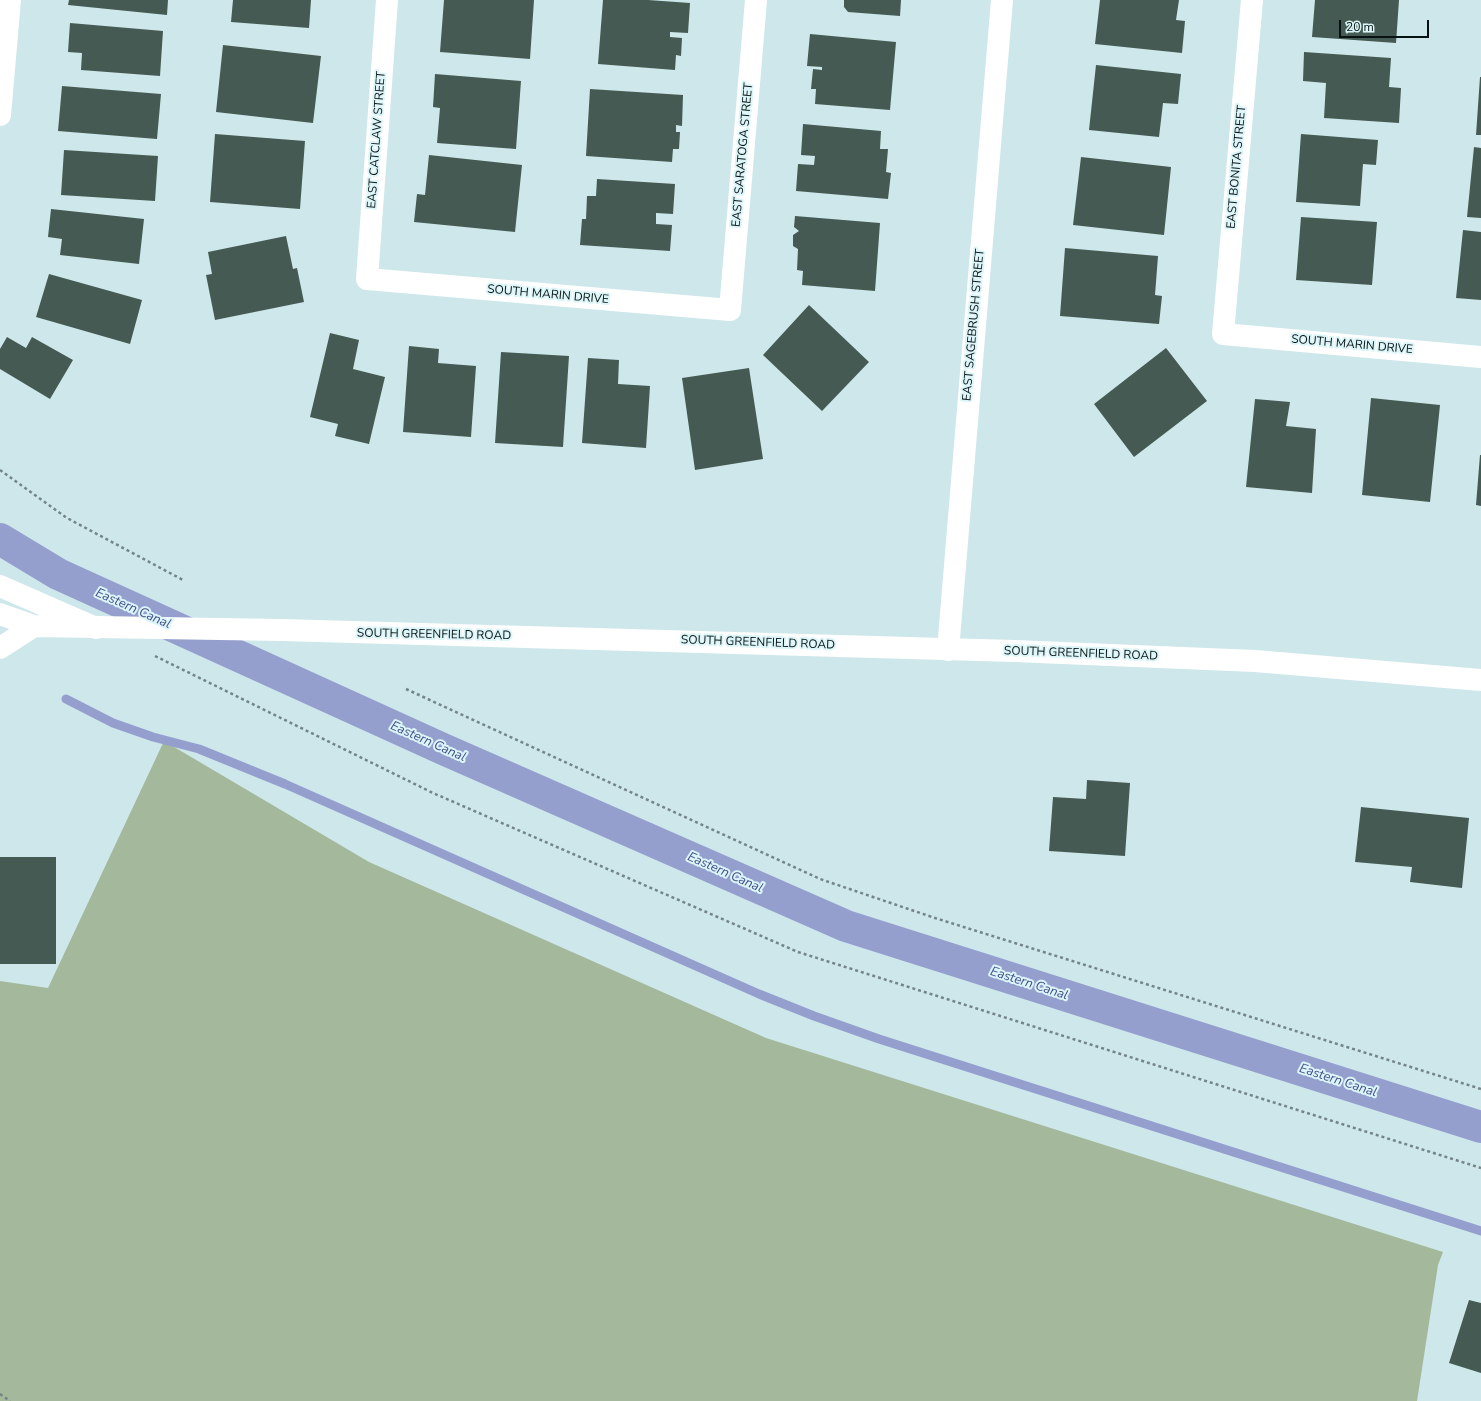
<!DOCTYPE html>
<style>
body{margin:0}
#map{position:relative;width:1481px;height:1401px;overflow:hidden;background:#cee7eb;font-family:"Nunito Sans",sans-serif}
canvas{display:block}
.scale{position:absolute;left:1339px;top:20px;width:90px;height:18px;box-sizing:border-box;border:2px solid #091213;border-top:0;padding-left:5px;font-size:12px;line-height:14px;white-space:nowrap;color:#091213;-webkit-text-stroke:3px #dbf5f8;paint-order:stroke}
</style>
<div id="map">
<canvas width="1481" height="1401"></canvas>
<div class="scale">20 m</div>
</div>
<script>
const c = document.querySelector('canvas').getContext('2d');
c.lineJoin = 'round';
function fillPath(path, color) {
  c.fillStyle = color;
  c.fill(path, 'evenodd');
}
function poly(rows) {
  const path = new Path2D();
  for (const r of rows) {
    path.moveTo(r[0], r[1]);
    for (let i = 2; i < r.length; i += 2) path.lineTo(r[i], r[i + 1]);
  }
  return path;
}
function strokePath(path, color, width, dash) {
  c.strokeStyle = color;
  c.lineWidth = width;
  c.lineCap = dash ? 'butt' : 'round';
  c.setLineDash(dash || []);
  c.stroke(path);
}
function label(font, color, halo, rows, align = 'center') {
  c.font = font + ' "Nunito Sans",sans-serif';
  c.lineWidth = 4;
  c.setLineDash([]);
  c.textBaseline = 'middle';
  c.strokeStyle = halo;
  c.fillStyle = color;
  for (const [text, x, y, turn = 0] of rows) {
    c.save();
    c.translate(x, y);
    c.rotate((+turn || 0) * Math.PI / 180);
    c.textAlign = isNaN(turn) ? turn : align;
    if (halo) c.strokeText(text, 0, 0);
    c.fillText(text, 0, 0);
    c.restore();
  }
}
const green = poly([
 [164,741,369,862,766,1038,1443,1252,1438,1265,1417,1401,0,1401,0,981,48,988]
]);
const stream = poly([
 [66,699,113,723,153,737,199,749,285,784,759,994,814,1016,879,1039,1481,1231]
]);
const canal = poly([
 [0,539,58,574,443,749,846,926,1481,1127]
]);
const building = poly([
 [69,0,168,0,167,15,68,5],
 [233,0,311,0,309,28,231,22],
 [444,0,534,0,530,59,440,52],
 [603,0,648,0,690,3,688,33,670,32,670,37,682,38,681,56,676,55,675,70,598,64],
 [844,0,901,0,900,16,848,12,844,7],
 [1100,0,1179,0,1176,20,1185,21,1182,53,1095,44],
 [1315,0,1399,0,1396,43,1312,37],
 [70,23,163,31,160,76,81,70,82,53,68,52],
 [810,34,896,42,890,110,815,104,816,89,811,89,813,69,822,70,822,67,807,66],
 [223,45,321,56,313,123,216,112],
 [1304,52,1391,58,1389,87,1401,88,1399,123,1324,118,1326,83,1303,81],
 [1096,65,1181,74,1178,104,1163,103,1159,137,1089,130],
 [435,74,521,81,516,149,437,143,440,108,433,107],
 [1480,77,1481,77,1481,135,1476,135],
 [62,86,161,94,157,139,58,131],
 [590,89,683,95,682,126,676,125,676,132,680,132,679,149,673,149,672,162,586,156],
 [803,124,881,131,880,149,888,149,886,172,891,173,888,199,796,191,798,164,814,165,815,156,801,155],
 [215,134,305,141,300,209,210,202],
 [1301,134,1378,140,1376,165,1363,164,1360,206,1296,202],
 [1474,147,1481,148,1481,218,1467,217],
 [64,150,158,156,155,201,61,195],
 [429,155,522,165,515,232,414,222,417,194,425,195],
 [1081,157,1171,167,1164,235,1073,225],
 [597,179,675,184,673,214,656,213,656,224,672,225,670,251,580,245,582,219,586,219,587,196,596,196],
 [51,209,144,219,139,264,60,255,62,239,48,237],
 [795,216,880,223,875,291,802,285,803,271,797,270,798,249,793,246,793,235,799,231,794,227],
 [1301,217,1377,222,1372,285,1296,280],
 [1463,230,1481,232,1481,300,1456,298],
 [286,236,293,269,297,268,304,302,215,320,206,275,212,274,208,252],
 [1065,248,1158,256,1155,295,1162,296,1159,324,1060,316],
 [49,274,142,300,130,344,36,317],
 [809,305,869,362,822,411,763,355],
 [330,333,359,340,353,369,385,377,369,444,335,436,338,424,310,417],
 [7,337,26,348,32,337,73,360,50,399,0,369,0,349],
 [409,346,439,349,438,363,476,366,471,437,403,432],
 [1166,348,1207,401,1134,457,1094,404],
 [501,352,569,356,563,447,495,443],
 [588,358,619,360,618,384,650,386,646,448,582,443],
 [749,368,763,459,695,470,682,378],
 [1371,398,1440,405,1430,502,1362,495],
 [1255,399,1290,402,1286,426,1316,429,1312,493,1246,487],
 [1480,455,1481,455,1481,506,1476,505],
 [1087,780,1130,783,1125,856,1049,851,1053,797,1086,799],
 [1361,807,1469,818,1462,888,1410,882,1412,867,1355,862],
 [0,857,56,857,56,964,0,964],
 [1469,1300,1481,1303,1481,1373,1449,1363]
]);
const path = poly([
 [0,470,67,518,183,580],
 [155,656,433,793,798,952,1481,1168],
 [406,689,820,879,935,918,1481,1089],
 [0,1394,10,1401]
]);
const minor = poly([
 [387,0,367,279,730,310,756,0],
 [1252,0,1223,334,1481,357],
 [0,115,10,0],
 [0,586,96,628],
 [948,650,1002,0]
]);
const major = poly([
 [0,614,34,626,282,630,1014,651,1255,661,1481,680],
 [0,648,34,626]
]);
const streetNames = [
 ["EAST CATCLAW STREET",377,140,-86],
 ["EAST SARATOGA STREET",743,155,-85],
 ["EAST BONITA STREET",1237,167,-85],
 ["SOUTH MARIN DRIVE",548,295,5],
 ["EAST SAGEBRUSH STREET",974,325,-85],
 ["SOUTH MARIN DRIVE",1352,345,5],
 ["SOUTH GREENFIELD ROAD",434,635,1],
 ["SOUTH GREENFIELD ROAD",758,643,2],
 ["SOUTH GREENFIELD ROAD",1081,654,2]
];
const waterNames = [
 ["Eastern Canal",133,609,24],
 ["Eastern Canal",428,742,24],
 ["Eastern Canal",725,873,24],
 ["Eastern Canal",1029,984,18],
 ["Eastern Canal",1338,1081,18]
];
fillPath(green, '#a4b89b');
strokePath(stream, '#959fce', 9);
strokePath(canal, '#959fce', 32);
fillPath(building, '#455a52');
strokePath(path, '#738587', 2.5, [3, 3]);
strokePath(minor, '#fff', 22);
strokePath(major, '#fff', 22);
label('12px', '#091213', '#dbf5f8', streetNames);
label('italic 13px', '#454e8b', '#dbf5f8', waterNames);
</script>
